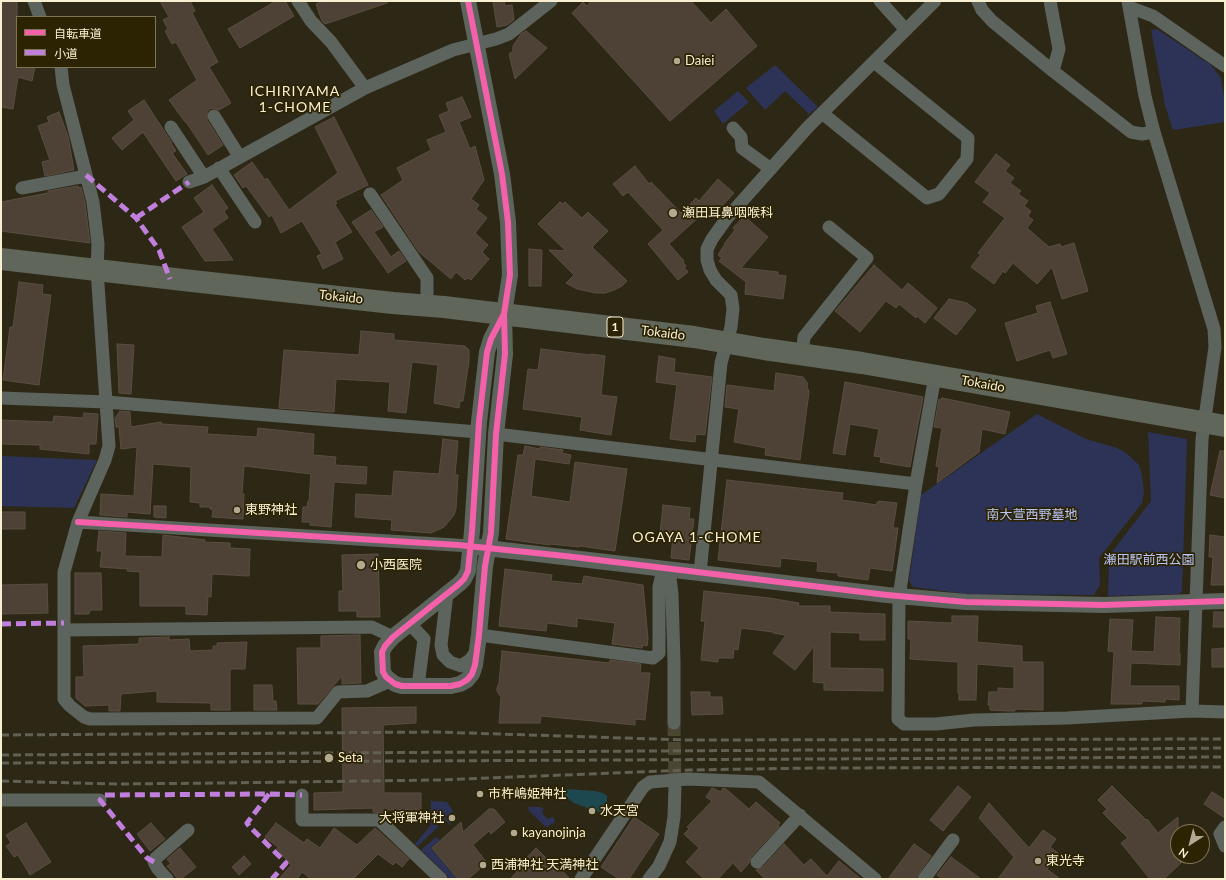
<!DOCTYPE html>
<meta charset="utf-8">
<style>
body{margin:0}
#map{position:relative;width:1226px;height:880px;overflow:hidden;background:#2d2816;font-family:Lato,"Noto Sans JP",sans-serif}
canvas{display:block}
.frame{position:absolute;inset:0;border:2px solid #f8efd1;pointer-events:none}
.legend{position:absolute;left:16px;top:16px;width:140px;height:52px;box-sizing:border-box;background:#2c2303;border:1px solid #7e7555;margin:0;padding:5px 7px;list-style:none;font-size:12px;color:#f8efd1}
.legend li{display:flex;align-items:center;gap:8px;height:20px}
.legend b{width:20px;border:1px solid #7e7555}
.north{position:absolute;left:1170px;top:824px;width:40px;height:40px;box-sizing:border-box;background:#2c2303;border:1px solid #7e7555;border-radius:50%;rotate:216deg;font-size:11px;font-weight:700;line-height:16px;text-align:center;color:#f8efd1}
.north::after{content:'';display:block;margin:auto;width:14px;height:18px;background:#b1a990;clip-path:polygon(50% 0,100% 100%,50% 72%,0 100%)}
</style>
<div id="map">
<canvas width="1226" height="880"></canvas>
<div class="frame"></div>
<ul class="legend">
<li><b style="height:5px;background:#f560ab"></b>自転車道</li>
<li><b style="height:5px;background:#c07fdc"></b>小道</li>
</ul>
<div class="north">N</div>
</div>
<script>
const c = document.querySelector('canvas').getContext('2d');
c.lineJoin = 'round';
function fillPath(path, color) {
  c.fillStyle = color;
  c.fill(path, 'evenodd');
}
function poly(rows) {
  const path = new Path2D();
  for (const r of rows) {
    path.moveTo(r[0], r[1]);
    for (let i = 2; i < r.length; i += 2) path.lineTo(r[i], r[i + 1]);
  }
  return path;
}
function strokePath(path, color, width, dash) {
  c.strokeStyle = color;
  c.lineWidth = width;
  c.lineCap = dash ? 'butt' : 'round';
  c.setLineDash(dash || []);
  c.stroke(path);
}
function label(font, color, halo, rows, align = 'center') {
  c.font = font + ' Lato,"Noto Sans JP",sans-serif';
  c.lineWidth = 3.5;
  c.setLineDash([]);
  c.textBaseline = 'middle';
  c.strokeStyle = halo;
  c.fillStyle = color;
  for (const [text, x, y, turn = 0] of rows) {
    c.save();
    c.translate(x, y);
    c.rotate((+turn || 0) * Math.PI / 180);
    c.textAlign = isNaN(turn) ? turn : align;
    if (halo) c.strokeText(text, 0, 0);
    c.fillText(text, 0, 0);
    c.restore();
  }
}
const green = poly([
 [1157,29,1211,65,1221,78,1225,102,1225,122,1173,130,1165,105,1151,30],
 [775,65,818,107,809,114,785,91,765,110,746,88],
 [738,91,749,102,723,124,714,111],
 [1037,414,1086,439,1117,448,1126,453,1139,465,1142,475,1144,492,1142,503,1099,558,1100,585,1094,595,966,594,913,587,909,581,921,495],
 [1148,432,1187,439,1182,591,1179,594,1108,596,1109,556,1151,501],
 [1,456,97,460,74,508,1,506],
 [431,801,447,802,453,811,445,817,451,824,450,825,443,818,438,817,436,819,438,827,418,846,415,844,431,825],
 [528,807,540,807,544,809,542,812,547,819,553,817,555,821,554,823,546,827,529,811],
 [436,837,440,840,431,848,457,879,451,879,421,850]
]);
const water = poly([
 [565,789,595,791,603,793,607,796,607,803,601,812,595,811,574,803,566,797,563,792]
]);
const building = poly([
 [1,1,17,1,17,67,35,67,32,81,18,77,13,109,1,107,1,1],
 [160,1,190,1,195,11,192,13,218,62,209,67,231,103,219,110,213,108,209,109,207,113,207,120,223,145,208,155,186,122,185,122,169,100,197,80,176,42,172,44,165,31,168,29,163,20,169,17,160,1],
 [276,1,285,1,294,16,240,48,228,29,276,1],
 [324,1,387,1,387,3,325,24,322,21,316,4,324,1],
 [493,1,504,1,505,6,512,5,514,20,507,25,497,27,493,1],
 [591,1,691,1,711,23,726,9,757,46,670,121,572,13,583,2,587,6,591,1],
 [526,31,547,48,515,79,509,54,513,51,513,46,521,34,526,31],
 [462,97,471,117,459,122,470,149,475,146,484,180,471,199,479,205,476,209,487,218,475,233,488,245,482,252,489,259,471,280,468,278,465,280,456,272,451,279,419,252,381,195,403,180,397,168,431,150,427,140,446,132,439,115,449,111,446,103,462,97],
 [144,100,172,143,171,143,176,151,172,153,187,174,176,181,143,132,122,150,112,138,134,120,128,111,144,100],
 [59,112,68,136,74,170,45,176,42,162,50,160,38,126,49,122,47,117,59,112],
 [334,117,368,185,335,201,337,203,335,205,352,232,335,242,343,259,323,269,317,256,322,254,302,221,281,233,272,215,269,217,246,186,243,188,234,175,252,162,265,180,267,178,289,210,338,173,315,127,334,117],
 [996,154,1010,165,1005,171,1014,178,1010,183,1021,191,1018,194,1028,201,1024,206,1031,211,1028,216,1033,220,1027,228,1049,247,1060,244,1061,247,1074,243,1088,291,1062,299,1052,267,1037,284,1013,263,1005,273,1003,271,994,284,971,267,981,254,978,253,1005,218,983,202,990,193,975,182,996,154],
 [635,166,649,184,651,182,681,213,684,209,685,210,696,198,699,201,718,179,734,193,722,206,720,204,705,219,701,215,669,244,684,261,683,262,686,266,684,267,688,272,678,280,648,244,663,230,628,192,623,196,613,184,635,166],
 [212,185,228,208,224,211,228,218,212,229,233,260,205,261,182,227,204,212,194,198,212,185],
 [78,186,78,188,81,187,85,203,90,243,1,231,1,202,48,193,48,191,78,186],
 [560,202,562,204,565,202,582,218,588,212,608,231,592,247,627,281,622,286,614,290,605,293,596,293,577,289,566,283,574,275,549,250,566,251,538,224,560,202],
 [371,210,383,227,374,232,391,257,399,251,406,261,388,273,352,222,371,210],
 [744,216,768,237,741,268,778,272,778,275,786,276,783,299,745,294,746,282,719,261,722,258,718,255,725,244,724,244,735,230,733,228,744,216],
 [529,249,542,250,541,286,529,286,529,249],
 [874,265,902,290,908,283,937,308,925,323,917,316,916,318,899,304,896,308,886,301,860,332,835,311,874,265],
 [19,282,43,285,42,294,51,295,39,385,3,380,10,327,13,327,19,282],
 [949,299,967,303,976,310,956,335,934,318,949,299],
 [1050,302,1067,354,1053,358,1050,350,1017,361,1005,323,1038,313,1036,306,1050,302],
 [361,331,394,334,394,340,465,346,469,350,469,361,463,401,460,401,459,408,434,403,438,365,412,362,406,413,388,411,390,382,336,379,334,412,279,408,284,350,359,355,361,331],
 [117,344,134,345,131,394,119,393,117,344],
 [541,349,590,355,590,354,605,356,601,395,617,397,611,435,580,430,582,417,523,409,528,369,538,370,541,349],
 [659,356,675,359,674,372,712,377,705,435,696,434,695,442,670,439,677,385,656,382,659,356],
 [776,373,803,377,808,384,807,386,809,392,800,460,765,455,766,448,734,442,739,409,725,407,727,385,774,391,776,373],
 [845,382,923,397,910,467,880,462,881,457,874,456,879,429,850,424,845,455,833,453,845,382],
 [942,398,1010,412,1005,434,982,429,979,452,937,483,939,467,936,466,942,428,934,427,939,399,941,400,942,398],
 [120,411,130,412,131,427,161,422,162,424,208,427,207,434,257,437,258,428,314,434,313,455,336,457,335,465,367,467,366,484,334,482,331,527,310,525,310,522,302,522,303,507,307,507,308,501,309,501,311,474,244,466,242,494,244,494,243,519,212,517,213,509,210,509,210,507,200,507,200,503,190,502,191,467,153,464,150,514,127,512,127,517,100,515,101,494,134,496,137,447,121,449,119,427,116,427,115,418,120,411],
 [84,413,98,414,96,444,89,444,89,454,40,449,40,445,1,444,1,420,53,422,54,416,83,418,84,413],
 [443,439,458,441,455,475,458,475,456,509,454,515,444,527,431,533,391,530,392,520,355,517,356,494,392,496,394,471,439,474,443,439],
 [525,446,540,449,540,447,563,450,562,453,571,455,569,464,535,459,531,496,570,502,575,462,627,469,615,551,580,546,579,547,550,544,550,545,506,539,518,455,523,455,525,446],
 [1220,451,1225,451,1225,498,1210,495,1220,451],
 [727,480,843,493,842,500,877,505,877,502,879,502,879,501,897,503,893,528,898,528,892,571,870,568,868,580,838,576,838,573,817,571,818,562,781,558,780,567,718,560,727,480],
 [663,505,690,508,689,519,694,519,689,560,671,558,673,535,660,534,663,505],
 [154,506,166,506,166,518,154,517,154,506],
 [1,512,25,512,25,529,1,529,1,512],
 [99,531,126,533,125,556,162,557,163,535,205,540,204,542,230,543,230,548,250,549,249,576,212,574,211,597,208,596,207,615,186,614,186,606,140,606,140,572,127,571,128,569,100,567,102,551,97,551,99,531],
 [1210,535,1225,537,1225,585,1211,585,1213,557,1209,557,1210,535],
 [378,554,380,617,357,617,357,611,339,611,339,591,343,591,342,555,378,554],
 [505,569,552,575,551,581,582,584,584,576,643,585,648,639,647,646,643,645,642,648,612,644,615,623,577,618,577,627,547,623,546,631,499,626,505,569],
 [75,573,101,573,102,610,90,610,89,614,75,614,75,573],
 [47,584,48,613,1,614,1,585,47,584],
 [704,591,769,598,799,603,798,606,830,606,830,612,885,614,885,640,860,640,860,633,830,632,830,668,883,669,883,691,824,690,824,683,813,682,814,646,795,670,773,653,786,635,773,633,773,632,741,628,738,650,734,649,733,658,718,658,718,662,701,660,705,621,701,621,704,591],
 [1214,612,1225,612,1225,627,1213,627,1214,612],
 [952,616,978,616,977,642,1022,646,1022,662,1043,662,1043,710,1015,709,1015,711,1008,711,990,710,990,705,988,705,989,692,998,692,998,688,1014,689,1014,667,977,664,976,700,959,700,959,694,958,693,958,662,910,659,911,639,908,639,908,621,952,623,952,616],
 [1156,617,1180,618,1179,653,1180,653,1180,665,1131,663,1130,686,1179,686,1179,700,1165,699,1165,702,1142,701,1142,704,1111,704,1114,652,1108,651,1110,619,1133,620,1131,651,1154,652,1156,617],
 [360,635,361,683,342,684,342,676,318,704,298,704,297,648,321,648,321,636,360,635],
 [169,637,169,640,189,639,190,651,213,650,213,646,217,646,217,643,247,642,245,669,230,669,230,710,211,710,211,703,157,702,157,691,121,694,120,711,109,711,109,705,85,706,76,698,76,677,84,677,83,646,139,644,139,638,169,637],
 [1225,648,1225,667,1212,667,1212,649,1225,648],
 [502,651,609,663,610,660,641,664,640,673,650,673,645,720,635,719,635,725,541,716,540,723,499,723,501,697,497,691,497,688,499,683,502,651],
 [254,685,272,685,273,701,276,701,277,710,254,710,254,685],
 [691,692,710,692,710,697,722,697,723,714,692,715,691,692],
 [416,707,416,723,383,725,384,793,421,793,421,810,387,810,387,813,382,813,373,812,373,808,314,810,314,793,343,792,342,708,416,707],
 [958,786,971,797,943,831,930,820,958,786],
 [1112,786,1146,820,1147,819,1158,833,1178,817,1178,857,1182,862,1164,879,1150,879,1121,843,1128,838,1103,813,1107,809,1098,800,1112,786],
 [712,788,721,792,723,788,726,789,749,809,756,802,780,823,778,826,779,827,751,857,749,863,741,872,733,863,718,879,704,879,686,862,699,848,684,834,689,829,687,827,712,801,706,797,712,788],
 [1212,792,1225,800,1225,818,1204,804,1212,792],
 [989,803,1029,848,1043,830,1056,839,1050,847,1058,853,1047,869,1060,879,998,879,1014,857,979,818,989,803],
 [489,809,494,809,505,822,491,834,489,831,473,845,487,863,468,879,458,879,432,848,461,822,463,832,489,809],
 [634,817,659,834,629,879,619,879,601,867,634,817],
 [26,823,51,862,30,875,18,855,14,857,6,846,11,843,6,835,26,823],
 [151,823,165,839,150,851,137,834,151,823],
 [276,823,304,843,307,839,320,848,334,828,357,845,375,828,409,859,402,867,396,862,393,865,378,854,353,879,311,879,302,872,297,879,279,879,291,865,277,849,278,847,265,837,276,823],
 [784,844,804,865,811,859,827,876,839,861,861,879,765,879,756,870,763,867,784,844],
 [914,844,931,856,915,879,888,879,914,844],
 [180,848,196,867,181,879,178,879,167,866,171,864,167,859,180,848],
 [536,848,549,861,551,859,570,879,510,879,517,872,515,870,536,848],
 [244,856,251,864,239,875,232,867,244,856],
 [951,857,981,879,943,879,937,875,951,857]
]);
const minorTunnel = poly([
 [674,723,675,786]
]);
const minor = poly([
 [34,1,40,17],
 [298,1,311,21,331,42,365,88],
 [880,1,906,30],
 [978,1,982,10,992,21,1053,71,1131,132,1142,134,1154,132],
 [1050,1,1059,49,1053,71],
 [1128,1,1145,96,1154,132,1214,329,1215,347,1202,439,1192,711],
 [1129,7,1153,16,1225,66],
 [61,67,63,85,93,202,98,244,97,270,109,446,105,460,78,522,64,572,64,699,70,706,84,717,90,719,317,718,338,692,367,691,390,681],
 [822,113,927,198,939,194,967,159,968,138,874,62],
 [214,116,239,156],
 [171,127,204,177],
 [733,128,741,137,742,148,771,169],
 [219,168,255,222],
 [189,182,204,177,365,88,453,50,496,39,509,34,551,1],
 [22,188,86,176],
 [370,194,427,278,427,306],
 [802,354,804,337,867,258,829,227],
 [935,376,916,484,899,597,898,719,904,724,936,724,974,720,1067,718,1192,711,1225,712],
 [1,398,106,402,478,432],
 [496,434,916,484],
 [78,522,471,546],
 [669,570,672,594,674,662,674,723],
 [700,573,721,363,731,327,733,309,731,295,716,280,710,270,707,260,707,249,712,239,727,218,808,127,935,1],
 [447,593,441,645,443,655,450,662,461,666,470,660,476,652],
 [409,623,424,639,418,686],
 [64,630,372,627,393,637],
 [479,635,653,658,659,653,659,587,661,578,669,570],
 [302,795,302,820,379,820,441,879],
 [1,800,100,800],
 [1225,827,1220,834,1225,846],
 [757,862,800,815],
 [167,879,158,869,154,862,156,858,188,830],
 [581,879,643,787,650,782,688,779,759,782,875,879],
 [649,879,659,866,670,842,674,817,675,786],
 [924,879,953,840]
]);
const tertiary = poly([
 [468,1,502,174,508,222,510,275,504,314,505,354,496,434,491,533,485,566,479,635,475,665,472,674,467,680,460,684,451,686,402,686,395,684,386,677,383,672,382,652,385,646,393,637,459,584,464,579,468,571,472,531,479,422,487,352,491,339,504,314],
 [478,547,887,595,966,602,1104,605,1225,601]
]);
const trunk = poly([
 [1,259,192,281,393,303,444,307,694,337,764,349,862,363,1225,426]
]);
const rail = poly([
 [1,735,437,732,687,740,1225,739],
 [1,755,814,750,1018,750,1225,748],
 [1,763,1225,757],
 [1,781,116,784,220,783,438,780,689,770,814,768,1225,767]
]);
const quiet = poly([
 [86,175,136,218,159,250,170,279],
 [136,218,189,182],
 [1,624,64,623],
 [269,794,247,823,249,826,286,863,272,879],
 [154,862,147,858,100,800,104,795,269,794,302,795]
]);
const cycleway = poly([
 [468,1,502,174,508,222,510,275,504,314,505,354,496,434,491,533,485,566,479,635,475,665,472,674,467,680,460,684,451,686,402,686,395,684,386,677,383,672,382,652,385,646,393,637,459,584,464,579,468,571,472,531,479,422,487,352,491,339,504,314],
 [78,522,458,545,565,556,887,595,966,602,1104,605,1225,601]
]);
const markers = [
 [677,61,4,"#b1a990"],
 [673,213,5,"#b1a990"],
 [237,510,4,"#b1a990"],
 [361,565,5,"#b1a990"],
 [329,758,5,"#b1a990"],
 [480,794,4,"#b1a990"],
 [592,811,4,"#b1a990"],
 [452,818,4,"#b1a990"],
 [514,833,4,"#b1a990"],
 [1038,861,4,"#b1a990"],
 [483,865,4,"#b1a990"]
];
const shields = [
 [615,327,16]
];
const shieldNames = [
 ["1",615,327]
];
const poiNames = [
 ["Daiei",685,61],
 ["瀬田耳鼻咽喉科",682,213],
 ["東野神社",245,510],
 ["小西医院",370,565],
 ["Seta",338,758],
 ["市杵嶋姫神社",488,794],
 ["水天宮",600,811],
 ["大将軍神社",444,818,"right"],
 ["kayanojinja",522,833],
 ["東光寺",1046,861],
 ["西浦神社 天満神社",491,865]
];
const streetNames = [
 ["Tokaido",341,297,6],
 ["Tokaido",663,333,7],
 ["Tokaido",983,384,10]
];
const parkNames = [
 ["南大萱西野墓地",1032,515],
 ["瀬田駅前西公園",1149,560]
];
const neighbourhoodNames = [
 ["ICHIRIYAMA",295,91],
 ["1-CHOME",295,107],
 ["OGAYA 1-CHOME",697,537]
];
fillPath(green, '#2d3356');
fillPath(water, '#1e484f');
fillPath(building, '#4e4136');
strokePath(building, '#5a4e42', 1);
strokePath(minorTunnel, '#4b4632', 13, [13, 6]);
strokePath(minor, '#5d645d', 13);
strokePath(tertiary, '#5d645d', 16);
strokePath(trunk, '#60665a', 22);
strokePath(rail, '#606053', 3, [8, 4]);
strokePath(quiet, '#c07fdc', 5, [10, 5]);
strokePath(cycleway, '#f560ab', 6);
for (const [x, y, r, color] of markers) {
  const dot = new Path2D();
  dot.arc(x, y, r, 0, 2 * Math.PI);
  c.fillStyle = color;
  c.fill(dot);
  strokePath(dot, '#2c2303', 1.5);
}
for (const [x, y, w] of shields) {
  const box = new Path2D();
  box.roundRect(x - w / 2, y - 10, w, 20, 3);
  c.fillStyle = '#2c2303';
  c.fill(box);
  strokePath(box, '#f8efd1', 1);
}
label('bold 12px', '#f8efd1', null, shieldNames);
label('13px', '#f8efd1', '#2c2303', poiNames, 'left');
label('13px', '#f8efd1', '#2c2303', streetNames);
label('13px', '#b7c4f5', '#2c2303', parkNames);
c.letterSpacing = '1px';
label('14px', '#f8efd1', '#2c2303', neighbourhoodNames);
c.letterSpacing = '0px';
</script>
